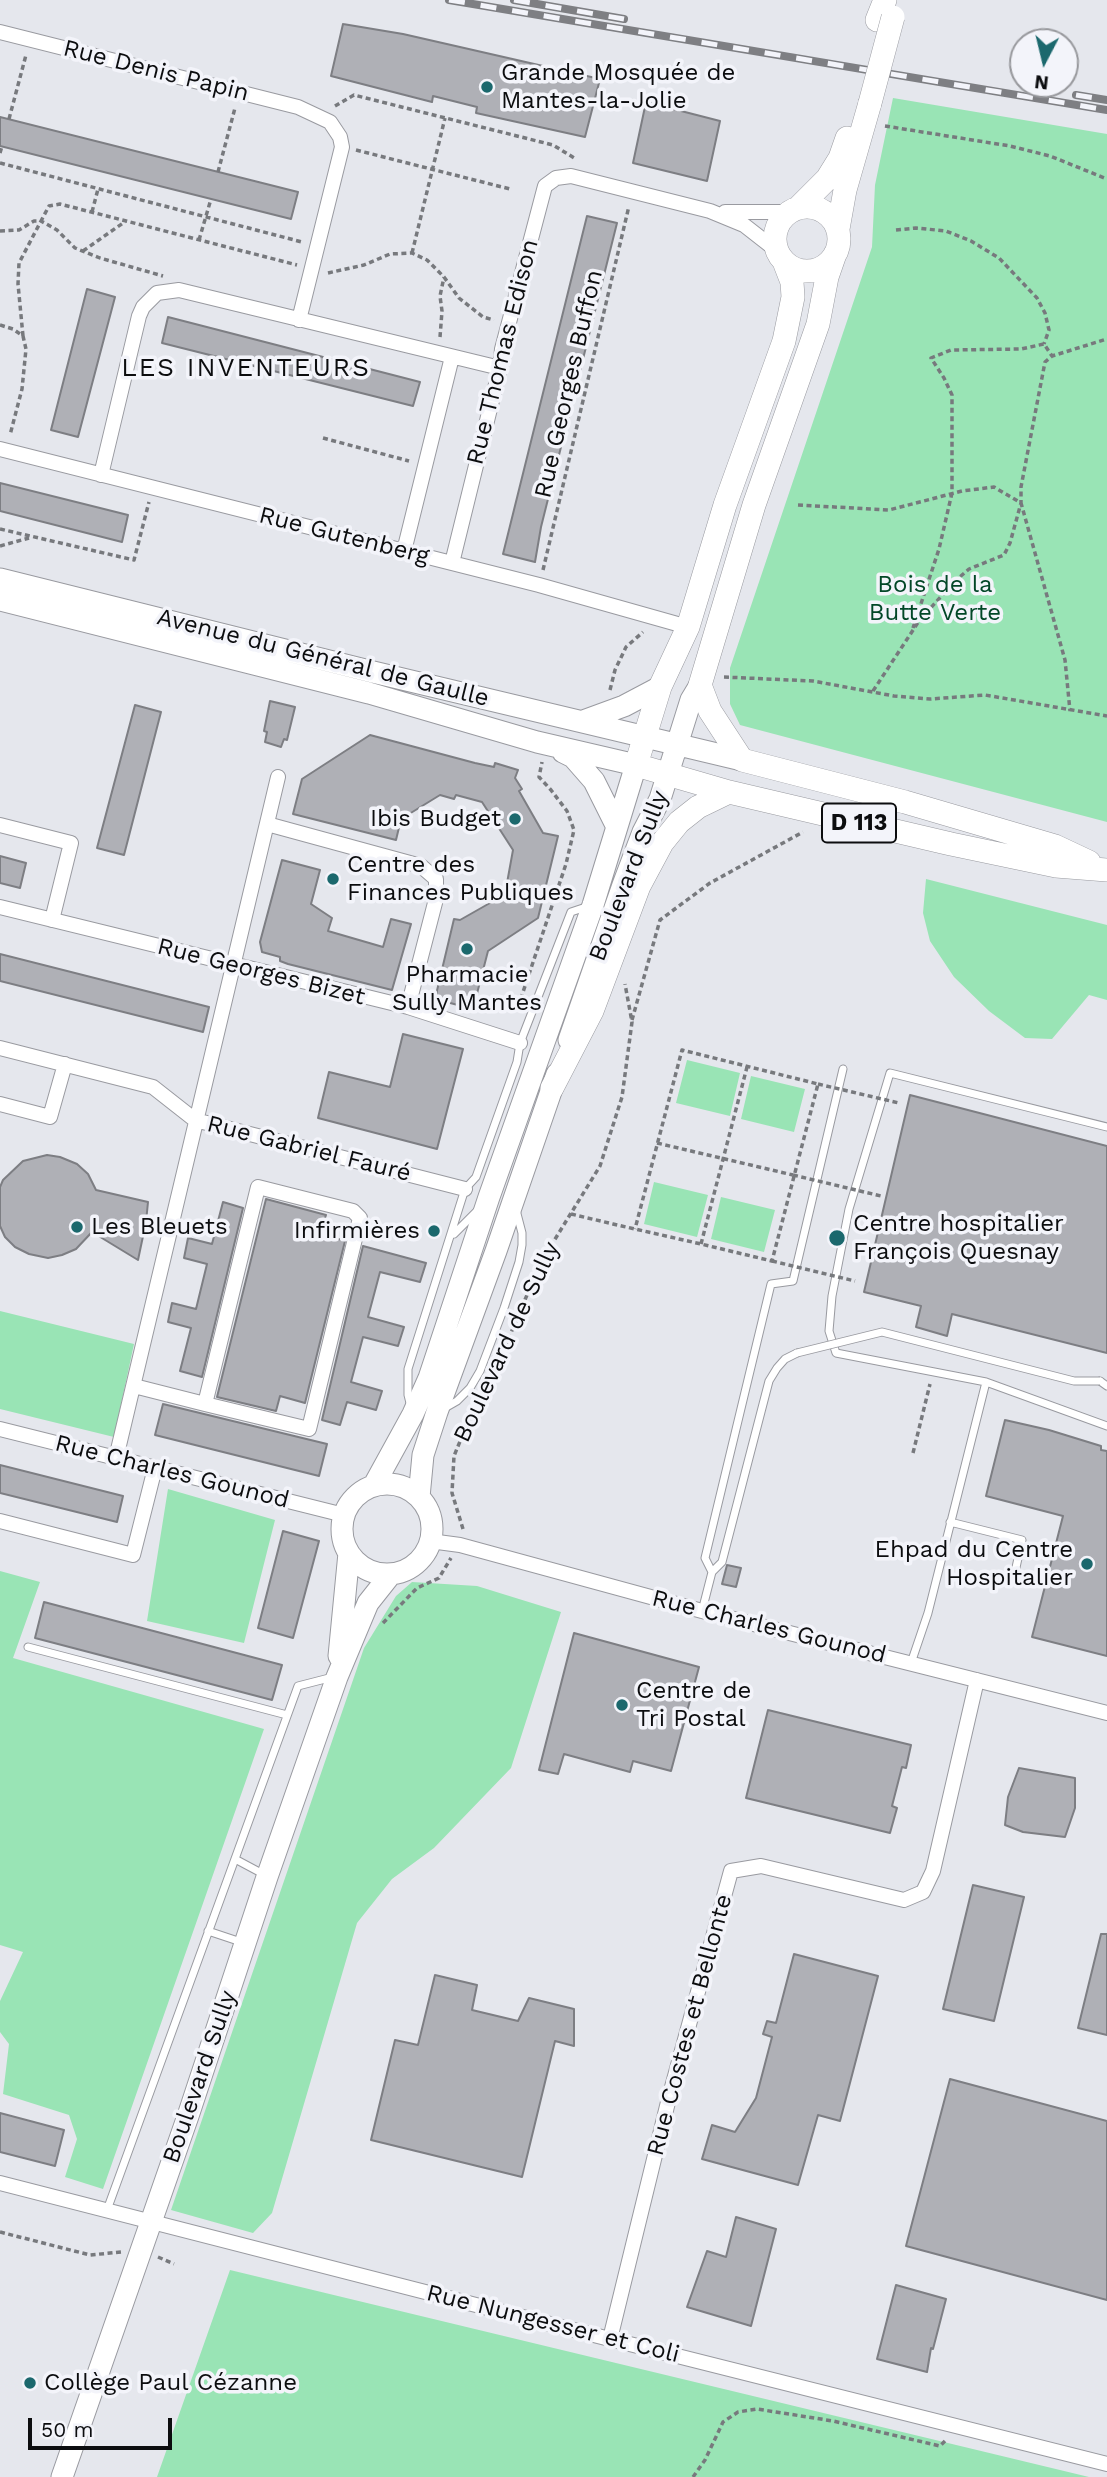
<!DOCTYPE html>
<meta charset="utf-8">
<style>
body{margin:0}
#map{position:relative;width:1107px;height:2477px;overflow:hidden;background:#e5e7ed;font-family:"Work Sans",sans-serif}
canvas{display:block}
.north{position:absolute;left:1009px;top:28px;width:70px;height:70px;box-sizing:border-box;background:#f3f4fa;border:2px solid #97989c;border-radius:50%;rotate:187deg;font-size:19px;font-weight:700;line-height:28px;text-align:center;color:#0c0d0f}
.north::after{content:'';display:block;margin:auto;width:24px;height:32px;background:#1b686d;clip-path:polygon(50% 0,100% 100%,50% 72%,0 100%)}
.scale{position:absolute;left:28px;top:2418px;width:144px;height:32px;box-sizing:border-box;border:4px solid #0c0d0f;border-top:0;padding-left:9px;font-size:21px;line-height:24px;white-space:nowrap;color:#0c0d0f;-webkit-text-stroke:5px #f3f4fa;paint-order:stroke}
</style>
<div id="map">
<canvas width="1107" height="2477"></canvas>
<div class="north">N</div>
<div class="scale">50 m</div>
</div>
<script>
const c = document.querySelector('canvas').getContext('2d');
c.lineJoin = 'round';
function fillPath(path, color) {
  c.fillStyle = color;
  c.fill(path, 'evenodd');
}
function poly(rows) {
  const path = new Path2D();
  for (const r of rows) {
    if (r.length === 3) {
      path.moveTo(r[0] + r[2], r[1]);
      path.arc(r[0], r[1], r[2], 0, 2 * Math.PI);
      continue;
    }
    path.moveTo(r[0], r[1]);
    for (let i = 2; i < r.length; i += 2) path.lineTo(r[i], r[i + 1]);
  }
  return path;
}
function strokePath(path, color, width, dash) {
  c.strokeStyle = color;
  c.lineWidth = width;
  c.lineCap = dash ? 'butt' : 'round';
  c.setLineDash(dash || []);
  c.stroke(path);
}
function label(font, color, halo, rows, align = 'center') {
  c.font = font + ' "Work Sans",sans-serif';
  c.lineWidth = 7;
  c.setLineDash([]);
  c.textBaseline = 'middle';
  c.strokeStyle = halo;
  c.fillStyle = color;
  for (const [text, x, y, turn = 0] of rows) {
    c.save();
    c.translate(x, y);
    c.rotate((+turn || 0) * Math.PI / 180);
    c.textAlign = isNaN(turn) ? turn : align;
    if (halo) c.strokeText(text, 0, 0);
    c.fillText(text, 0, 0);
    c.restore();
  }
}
const green = poly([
 [893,98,1107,134,1107,822,740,725,730,704,730,668,872,247,875,185],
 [926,879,1107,925,1107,1000,1089,995,1052,1039,1025,1038,989,1011,954,977,930,941,923,913],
 [687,1060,740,1073,730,1116,676,1103],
 [751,1076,805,1089,794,1132,741,1119],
 [654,1182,708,1195,697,1237,644,1224],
 [721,1197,775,1210,764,1252,711,1239],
 [0,1311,134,1344,114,1437,0,1409],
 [168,1489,275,1520,244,1643,147,1621],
 [0,1571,40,1582,13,1658,264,1729,103,2189,65,2177,77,2139,69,2115,3,2094,9,2044,0,2032,0,2001,23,1952,0,1945],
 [412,1582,477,1586,561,1612,511,1768,434,1848,392,1879,357,1923,272,2213,253,2233,171,2210,364,1648,396,1596],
 [230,2270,1089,2477,157,2477]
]);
const building = poly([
 [343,24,403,34,600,79,585,137,476,113,477,107,433,96,432,102,331,76,343,24],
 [646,102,720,121,707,181,633,163,646,102],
 [0,117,298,192,291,219,0,146,0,117],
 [587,216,617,223,541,527,535,562,503,554,587,216],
 [87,289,115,297,78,437,51,430,87,289],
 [168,317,420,382,413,406,162,343,168,317],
 [0,483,128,515,122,542,0,511,0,483],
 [270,701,295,707,287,740,284,739,281,747,265,742,267,732,264,731,270,701],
 [135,705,161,712,124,855,97,848,135,705],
 [370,735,475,763,494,767,495,763,518,770,515,778,522,789,519,791,543,833,558,836,538,918,488,951,473,1009,435,999,454,919,460,920,504,895,507,883,513,850,482,802,456,795,454,799,440,795,401,819,396,840,293,814,302,779,370,735],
 [0,856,26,863,20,888,0,883,0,856],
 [282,860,320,870,311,904,332,918,328,931,383,947,391,919,411,924,392,990,288,964,280,961,280,957,262,952,260,942,282,860],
 [0,954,209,1007,203,1032,0,981,0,954],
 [403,1034,463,1049,437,1149,318,1118,329,1072,390,1087,403,1034],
 [910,1095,1107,1146,1107,1353,952,1314,947,1336,916,1327,921,1306,864,1292,910,1095],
 [47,1155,60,1157,77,1164,88,1174,96,1190,148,1202,146,1222,138,1260,92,1232,76,1249,62,1255,48,1258,29,1254,15,1247,5,1237,0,1226,0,1187,3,1180,23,1161,47,1155],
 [266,1199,326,1215,322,1227,335,1230,333,1237,345,1241,305,1403,280,1396,276,1411,217,1397,266,1199],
 [223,1202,243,1208,202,1377,180,1371,191,1328,168,1322,172,1303,196,1309,207,1264,184,1258,188,1238,212,1244,223,1202],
 [363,1246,426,1263,420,1282,380,1272,368,1317,404,1327,398,1346,363,1337,351,1382,382,1391,376,1410,347,1402,340,1425,322,1420,363,1246],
 [163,1404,327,1444,319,1476,155,1435,163,1404],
 [1005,1420,1049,1430,1101,1446,1101,1450,1107,1451,1107,1656,1032,1637,1063,1516,986,1496,1005,1420],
 [0,1465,123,1496,117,1522,0,1493,0,1465],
 [283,1531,319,1541,293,1638,258,1628,283,1531],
 [727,1565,741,1568,736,1587,722,1584,727,1565],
 [44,1602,282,1665,272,1700,35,1638,44,1602],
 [574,1633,699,1667,671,1771,633,1761,630,1772,564,1754,558,1774,539,1770,574,1633],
 [768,1710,911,1745,906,1768,902,1767,892,1806,897,1808,890,1833,746,1798,768,1710],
 [1019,1768,1075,1778,1075,1808,1065,1837,1023,1832,1005,1825,1008,1797,1019,1768],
 [973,1885,1024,1897,994,2021,943,2009,973,1885],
 [1101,1934,1107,1934,1107,2035,1078,2028,1101,1934],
 [794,1954,878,1976,840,2121,818,2115,798,2185,702,2159,712,2125,735,2132,756,2098,772,2037,763,2034,767,2021,776,2023,794,1954],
 [435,1975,477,1985,472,2010,518,2021,529,1998,574,2009,574,2046,555,2041,522,2177,371,2140,395,2040,418,2045,435,1975],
 [950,2079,1107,2121,1107,2300,906,2246,950,2079],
 [0,2113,64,2130,55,2166,0,2152,0,2113],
 [736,2217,776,2229,751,2326,687,2307,707,2251,726,2257,736,2217],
 [896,2285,946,2299,933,2349,931,2348,927,2372,877,2359,896,2285]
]);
const path = poly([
 [335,106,354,95,553,145,576,159],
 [9,119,26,55],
 [885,126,1010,146,1050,156,1107,179],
 [356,150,510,189],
 [0,153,2,146],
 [0,163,302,242],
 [218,172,235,108],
 [92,212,98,189],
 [896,230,916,228,946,231,971,241,999,258,1037,298,1045,313,1049,330,1044,344],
 [0,231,19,230,34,221,41,221,49,206,60,204,297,265],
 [199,240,211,199],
 [83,251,126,221],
 [412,253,445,118],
 [328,273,364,265,390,254,412,253,427,260,444,277,459,298,483,317,494,320],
 [0,325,13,329,23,336,26,349,22,389,10,435],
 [23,336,18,284,19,263,41,221,57,230,75,248,100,258,163,276],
 [440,337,442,311,440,296,444,277],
 [323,438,409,461],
 [798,505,889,510,962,491,994,487,1021,503,1065,660,1070,711],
 [0,529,134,560,149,502],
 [0,546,29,538],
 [543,570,629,206],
 [913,628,939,549,952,493,952,395,944,378,931,358,951,350,1021,349,1044,344,1052,356],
 [724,677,813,681,894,696,930,699,985,695,1107,716],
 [610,690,615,670,626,647,643,632],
 [873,691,919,621,954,582,969,569,1004,555,1010,543,1021,503,1021,487,1045,362,1052,356,1107,339],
 [518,1007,566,864,574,830,567,811,551,790,539,777,542,762],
 [632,1020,660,920,710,883,803,832],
 [657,1143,793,1175],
 [571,1214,613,1224,701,1244,772,1261,818,1084,682,1050,635,1229],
 [701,1244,747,1067],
 [505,1347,541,1262,600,1166,622,1097,632,1022,625,984],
 [913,1453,930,1384],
 [463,1529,452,1493,454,1456,477,1400],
 [383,1623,417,1588,439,1578,451,1558],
 [0,2232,90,2255,121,2252],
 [158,2257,174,2264],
 [693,2477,705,2460,723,2422,738,2412,757,2409,833,2421,940,2446,947,2439]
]);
const lane = poly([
 [1107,1127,890,1073,849,1209,832,1296,829,1331,836,1353,986,1382,1107,1426],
 [454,1234,478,1210],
 [1100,1381,1107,1386],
 [411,1407,408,1395,408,1369,465,1189,476,1177,517,1062,520,1043,571,912,589,906],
 [443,1409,457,1401,470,1388,480,1371,504,1308,519,1262,522,1245,522,1233,516,1210],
 [950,1522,1022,1540,1015,1572],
 [712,1572,722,1562,769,1381,777,1368,785,1359,797,1353],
 [702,1611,712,1572,705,1558,771,1284,793,1281,843,1069],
 [28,1647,287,1715],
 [911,1663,928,1613,986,1382],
 [235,1859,265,1875],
 [208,1931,241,1942],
 [107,2210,298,1686,333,1677]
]);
const street = poly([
 [0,32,298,107,330,122,340,137,342,147,299,320],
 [725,212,788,212],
 [0,449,539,585,688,627],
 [101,475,139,316,143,307,157,293,179,290,500,368],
 [404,551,452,357],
 [452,563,500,368,502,349,545,186,556,178,571,176,710,211,744,225,776,250],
 [267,824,421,866,436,879,436,899,408,1007],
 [0,825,71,843,52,920],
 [0,907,408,1007,520,1043],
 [0,1048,153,1087,195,1120,465,1189],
 [0,1104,50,1117,65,1064],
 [134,1386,205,1404,309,1429,360,1218,353,1211,258,1187,205,1404],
 [0,1429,344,1515],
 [116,1458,278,777],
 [0,1521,133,1555,155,1468],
 [430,1541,460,1545,702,1611,1107,1713],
 [0,2183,554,2325,1107,2464],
 [610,2339,669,2098,731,1871,761,1866,904,1900,923,1892,933,1871,977,1680]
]);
const secondary = poly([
 [0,579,373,672,742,760],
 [0,600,369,693,537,742,636,765,593,905,489,1197,429,1378,413,1414,374,1485],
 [583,721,624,706,660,687],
 [563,752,573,757,594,781,617,827],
 [569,1040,623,885,643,832,660,799,691,700,700,685],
 [387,1529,45],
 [419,1497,423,1455,437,1412,496,1251,557,1074],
 [339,1656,349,1553],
 [62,2477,188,2116,267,1877,337,1677,368,1603,391,1574]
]);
const primary = poly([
 [877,20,885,0],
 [807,239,32],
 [798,208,827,179,840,158,847,138],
 [838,229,845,190,870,103],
 [835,254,827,277,818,324,754,505,700,685,710,711,742,760,905,802,1055,846,1089,862],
 [785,264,792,282,793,297,784,341,725,505,688,627,660,687,636,765,729,792,951,844,1056,866,1107,870],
 [552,1088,592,1011,639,886,662,843,679,822,698,807,729,792]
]);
const rail = poly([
 [449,0,1107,110],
 [514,0,624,19],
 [1076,95,1107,100]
]);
const pathBridge = poly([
 [818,1084,899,1103],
 [793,1175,881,1196],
 [772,1261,855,1281]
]);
const laneBridge = poly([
 [797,1353,882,1332,1074,1381,1100,1381]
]);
const primaryBridge = poly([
 [870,103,893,17]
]);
const markers = [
 [487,87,7,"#1b686d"],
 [515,819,7,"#1b686d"],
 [333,879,7,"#1b686d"],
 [467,949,7,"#1b686d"],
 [77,1227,7,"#1b686d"],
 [434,1231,7,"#1b686d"],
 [837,1238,9,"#1b686d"],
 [1087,1564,7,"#1b686d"],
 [622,1705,7,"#1b686d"],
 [30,2383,7,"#1b686d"]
];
const shields = [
 [859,823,74]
];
const shieldNames = [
 ["D 113",859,823]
];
const streetNames = [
 ["Rue Denis Papin",156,71,14],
 ["Rue Thomas Edison",503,352,-76],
 ["Rue Georges Buffon",569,384,-77],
 ["Rue Gutenberg",344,536,14],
 ["Avenue du Général de Gaulle",323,658,14],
 ["Boulevard Sully",629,876,-69],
 ["Rue Georges Bizet",261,972,14],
 ["Rue Gabriel Fauré",309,1149,14],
 ["Boulevard de Sully",507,1342,-65],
 ["Rue Charles Gounod",172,1472,14],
 ["Rue Charles Gounod",769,1627,14],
 ["Rue Costes et Bellonte",690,2025,-75],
 ["Boulevard Sully",200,2077,-71],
 ["Rue Nungesser et Coli",553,2324,14]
];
const poiNames = [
 ["Grande Mosquée de",501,73],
 ["Mantes-la-Jolie",501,101],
 ["Ibis Budget",501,819,"right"],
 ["Centre des",347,865],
 ["Finances Publiques",347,893],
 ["Pharmacie",467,975,"center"],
 ["Sully Mantes",467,1003,"center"],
 ["Centre hospitalier",853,1224],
 ["François Quesnay",853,1252],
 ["Les Bleuets",91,1227],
 ["Infirmières",420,1231,"right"],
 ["Ehpad du Centre",1073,1550,"right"],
 ["Hospitalier",1073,1578,"right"],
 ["Centre de",636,1691],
 ["Tri Postal",636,1719],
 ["Collège Paul Cézanne",44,2383]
];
const parkNames = [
 ["Bois de la",935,585],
 ["Butte Verte",935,613]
];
const neighbourhoodNames = [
 ["LES INVENTEURS",246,368]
];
fillPath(green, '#99e4b5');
fillPath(building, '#afb0b6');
strokePath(building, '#7d7e83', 2);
strokePath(lane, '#999aa0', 9);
strokePath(street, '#999aa0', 16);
strokePath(secondary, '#999aa0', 23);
strokePath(primary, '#999aa0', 24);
strokePath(path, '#77797d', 3.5, [5, 3.5]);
strokePath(lane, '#fff', 7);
strokePath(street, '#fff', 14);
strokePath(secondary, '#fff', 21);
strokePath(primary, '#fff', 23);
strokePath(rail, '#7e7f83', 8);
strokePath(rail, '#f3f4fa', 5, [16]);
strokePath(laneBridge, '#999aa0', 9, []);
strokePath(primaryBridge, '#999aa0', 24, []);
strokePath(pathBridge, '#77797d', 3.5, [5, 3.5]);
strokePath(laneBridge, '#fff', 7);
strokePath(primaryBridge, '#fff', 23);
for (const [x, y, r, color] of markers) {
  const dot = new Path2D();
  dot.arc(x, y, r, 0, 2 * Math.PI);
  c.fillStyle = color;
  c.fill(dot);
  strokePath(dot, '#f3f4fa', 2.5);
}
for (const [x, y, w] of shields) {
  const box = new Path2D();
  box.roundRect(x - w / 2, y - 19.5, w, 39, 5);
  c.fillStyle = '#f3f4fa';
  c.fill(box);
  strokePath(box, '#0c0d0f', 2);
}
label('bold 23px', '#0c0d0f', null, shieldNames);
label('24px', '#0c0d0f', '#f3f4fa', streetNames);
label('24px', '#0c0d0f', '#f3f4fa', poiNames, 'left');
label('24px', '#024727', '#f3f4fa', parkNames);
c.letterSpacing = '2px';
label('26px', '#0c0d0f', '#f3f4fa', neighbourhoodNames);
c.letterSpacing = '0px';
</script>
